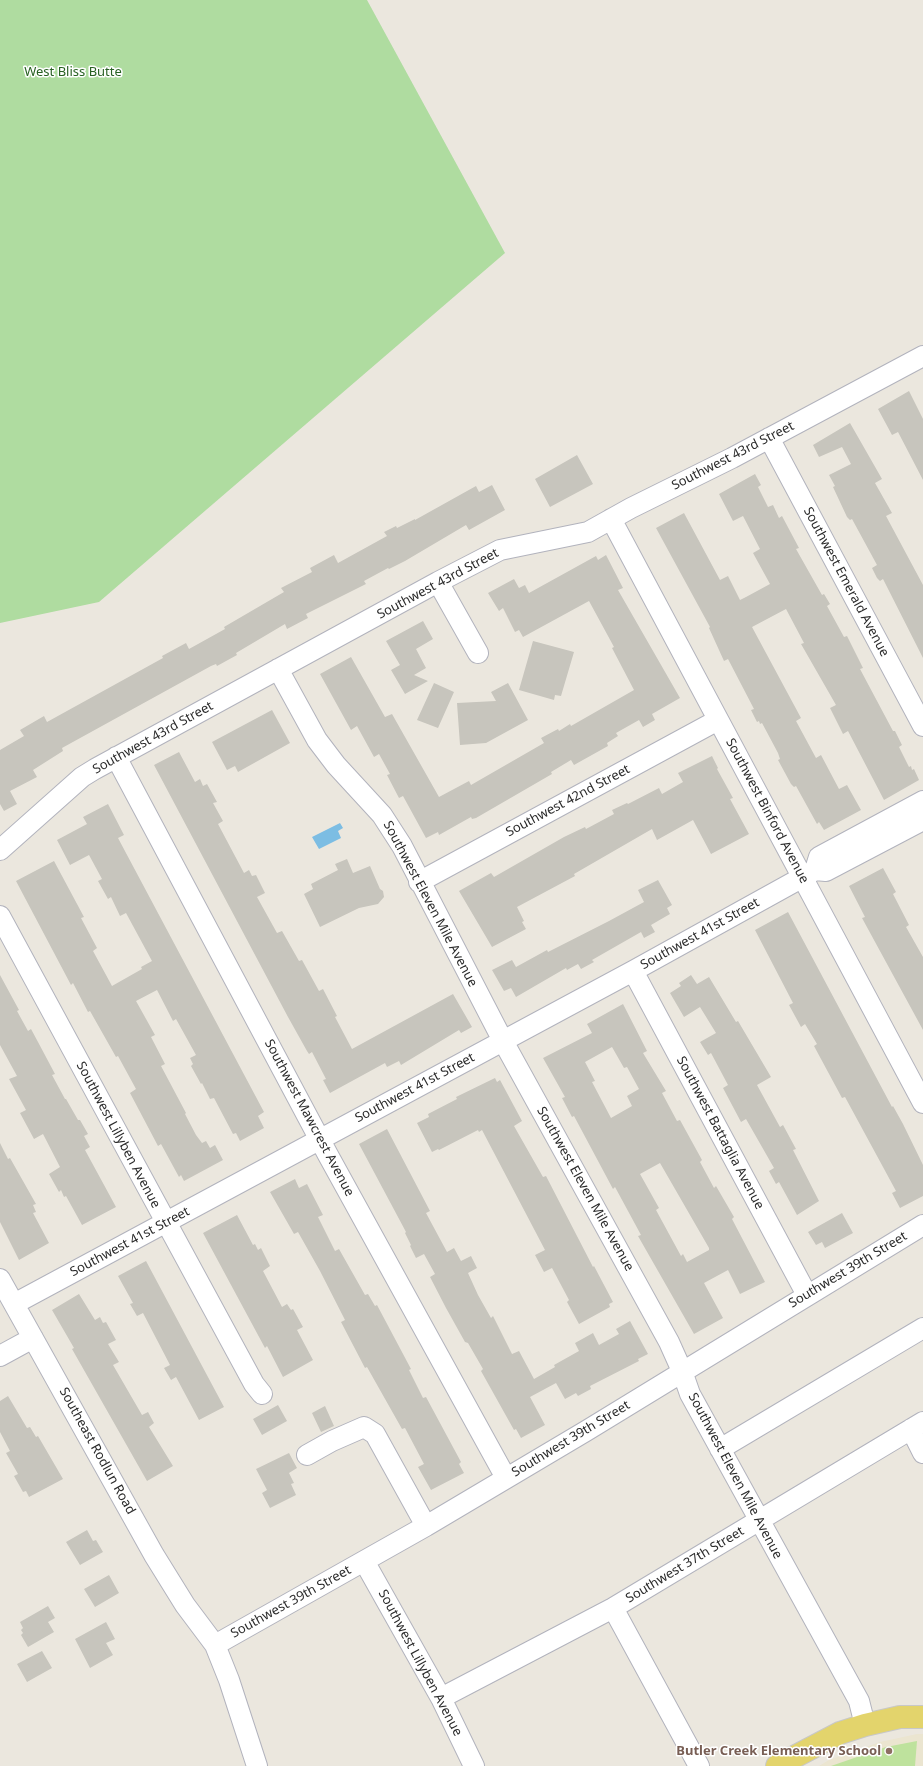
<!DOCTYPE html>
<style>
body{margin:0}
canvas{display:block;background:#ebe7de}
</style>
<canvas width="923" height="1766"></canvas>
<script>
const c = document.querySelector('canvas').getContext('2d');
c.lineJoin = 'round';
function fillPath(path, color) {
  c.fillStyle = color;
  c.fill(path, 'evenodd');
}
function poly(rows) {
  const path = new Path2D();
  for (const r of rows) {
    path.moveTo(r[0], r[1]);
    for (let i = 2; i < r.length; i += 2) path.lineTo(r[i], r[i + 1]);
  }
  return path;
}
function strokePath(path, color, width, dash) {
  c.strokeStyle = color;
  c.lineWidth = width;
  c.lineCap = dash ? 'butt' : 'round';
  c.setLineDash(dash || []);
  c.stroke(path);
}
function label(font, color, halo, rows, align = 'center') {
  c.font = font + ' "Noto Sans",sans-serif';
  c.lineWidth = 3;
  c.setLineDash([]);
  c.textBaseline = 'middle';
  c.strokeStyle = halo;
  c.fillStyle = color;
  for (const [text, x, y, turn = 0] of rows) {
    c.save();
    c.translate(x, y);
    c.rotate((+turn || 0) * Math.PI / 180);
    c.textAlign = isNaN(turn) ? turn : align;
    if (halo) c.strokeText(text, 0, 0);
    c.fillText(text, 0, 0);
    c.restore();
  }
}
const education = poly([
 [917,1734,923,1734,923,1766,819,1766,829,1760,880,1742]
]);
const green = poly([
 [0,0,367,0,505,253,99,602,0,623]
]);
const pitch = poly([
 [917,1741,915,1766,831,1766,886,1747]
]);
const water = poly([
 [340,823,343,828,338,831,341,838,319,849,312,837]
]);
const building = poly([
 [909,391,923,419,923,480,898,432,892,435,878,409],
 [850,423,882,479,875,483,892,513,886,516,923,585,923,658,883,579,880,581,877,578,872,568,877,565,852,519,850,520,847,517,833,487,835,486,829,475,851,464,842,447,819,457,813,445],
 [577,455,593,484,550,507,535,479],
 [755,474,761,485,758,487,768,507,773,505,779,518,782,516,799,548,796,549,822,595,824,594,830,604,827,606,844,637,847,636,863,668,860,669,893,731,895,731,902,745,899,747,909,767,911,766,912,770,914,769,919,780,884,800,848,731,843,734,830,708,836,705,801,644,804,643,786,609,752,627,801,718,796,721,816,758,821,755,839,789,847,785,861,810,824,830,819,822,817,824,796,786,794,787,791,784,778,760,780,759,778,753,762,723,760,724,759,721,757,722,751,710,754,709,728,659,724,661,709,628,710,627,656,528,684,513,720,580,728,576,740,600,746,597,770,584,753,553,760,549,743,516,733,521,719,494],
 [492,485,505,510,469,530,466,525,405,561,389,569,388,568,364,581,366,584,306,614,308,618,287,629,285,624,236,653,237,655,217,666,216,664,211,666,62,748,63,751,33,770,37,777,10,791,17,804,4,811,0,804,0,750,24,736,20,730,44,716,47,722,163,658,162,656,186,643,189,649,225,629,224,627,284,592,281,588,312,572,310,568,334,555,338,563,387,536,384,532,396,526,397,528,415,519,415,520,476,486,479,492],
 [606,555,623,588,618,590,680,698,652,714,655,720,643,727,639,720,616,733,618,736,607,743,608,746,574,765,571,760,551,772,552,774,476,818,472,819,471,817,439,835,438,832,426,838,403,796,399,798,387,775,390,774,379,754,374,757,357,726,351,730,320,674,351,657,385,717,392,714,439,797,469,781,471,785,544,743,541,738,558,729,559,731,570,724,571,726,634,690,612,648,614,647,589,601,523,637,519,630,515,632,503,608,499,611,488,593,514,579,519,588,525,585,529,593,596,556,598,560],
 [423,621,433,639,416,649,426,668,414,675,428,681,405,694,391,670,400,665,386,641],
 [533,641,574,652,561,696,555,695,554,700,519,690],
 [434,683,454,692,438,728,417,720],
 [508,683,528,720,486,743,460,745,457,703,496,701,491,692],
 [272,710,290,743,238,772,235,766,227,770,212,742],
 [179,752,195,782,200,779,203,786,207,784,217,802,213,803,223,821,218,824,244,873,249,870,252,876,256,875,265,893,257,897,277,933,282,931,299,961,302,960,319,991,323,989,337,1016,335,1017,352,1049,453,994,472,1027,461,1033,459,1030,401,1065,399,1061,387,1067,385,1063,330,1093,323,1080,326,1079,312,1052,309,1054,307,1051,288,1017,154,765],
 [712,756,718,768,717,769,733,798,730,799,749,834,711,854,693,820,657,840,652,829,574,874,575,876,517,907,524,921,522,922,526,929,492,947,459,891,491,873,494,877,564,837,585,827,586,829,614,814,612,810,627,803,628,804,659,788,662,794,683,782,678,773],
 [108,804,124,835,118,838,264,1112,258,1116,264,1128,240,1141,236,1133,233,1134,214,1098,210,1099,202,1083,201,1084,191,1066,193,1064,190,1058,196,1055,176,1019,173,1021,157,990,136,1001,155,1035,151,1037,165,1064,161,1066,186,1113,185,1114,196,1135,202,1143,206,1141,210,1148,215,1145,223,1160,184,1181,181,1175,179,1177,161,1144,158,1146,130,1093,136,1089,118,1056,116,1057,90,1011,88,1012,73,983,71,985,16,881,54,861,84,917,81,918,97,948,93,951,112,986,142,969,141,967,152,961,126,913,120,916,111,897,108,899,98,881,102,879,89,855,70,865,57,840,87,824,83,817],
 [347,859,353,873,370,866,380,889,383,891,384,897,378,904,359,908,320,927,304,894,313,889,311,884,338,870,335,864],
 [883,868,896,892,893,894,909,925,906,927,923,957,923,1030,862,918,865,917,849,886],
 [658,880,672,905,667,908,670,914,651,925,655,932,644,938,641,932,592,960,594,962,581,969,578,964,567,970,566,968,516,997,511,988,504,991,492,970,512,960,516,967,547,950,548,952,609,921,644,902,638,890],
 [788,912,892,1107,893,1106,903,1124,923,1165,923,1196,900,1208,892,1193,896,1191,883,1167,845,1097,842,1098,814,1046,817,1044,805,1024,801,1027,789,1005,793,1003,755,930],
 [0,975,19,1010,17,1011,28,1031,31,1029,38,1042,55,1074,52,1075,65,1099,66,1099,78,1120,80,1120,88,1134,84,1136,90,1147,85,1150,116,1207,82,1225,66,1196,64,1197,61,1190,59,1192,49,1174,60,1167,43,1134,34,1139,20,1113,26,1110,9,1079,17,1076,0,1045],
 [691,975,697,984,709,977,736,1022,738,1021,771,1077,757,1085,780,1127,783,1125,796,1149,793,1150,819,1201,797,1215,779,1182,776,1184,769,1171,774,1168,746,1119,741,1122,723,1088,728,1085,711,1053,708,1055,700,1042,716,1033,700,1007,684,1017,670,993,681,986,679,983],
 [623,1004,647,1051,643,1053,666,1091,662,1093,677,1121,680,1120,702,1160,700,1162,714,1188,716,1186,734,1217,732,1219,765,1282,740,1294,728,1270,704,1283,723,1318,694,1334,638,1236,641,1235,615,1187,613,1189,574,1116,572,1117,562,1098,565,1097,543,1058,592,1033,587,1024],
 [612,1047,624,1068,627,1067,639,1089,627,1096,632,1106,611,1118,592,1082,595,1081,585,1062],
 [660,1163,709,1248,709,1250,687,1262,683,1254,681,1256,656,1210,659,1208,640,1174],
 [495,1078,497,1082,500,1080,522,1121,514,1126,543,1177,546,1176,593,1267,594,1266,613,1302,609,1304,610,1307,579,1324,567,1302,569,1300,552,1268,544,1272,535,1255,545,1250,482,1130,479,1132,478,1130,439,1150,438,1149,432,1152,417,1123,429,1117,428,1114,457,1099,456,1097],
 [387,1129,430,1211,426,1213,447,1252,454,1248,461,1261,471,1256,477,1268,468,1273,478,1295,491,1318,493,1316,512,1354,519,1351,534,1379,555,1367,554,1365,579,1351,575,1343,593,1333,599,1345,619,1334,616,1329,630,1321,648,1354,638,1359,639,1361,590,1386,591,1389,578,1396,576,1393,565,1399,556,1383,530,1397,545,1425,521,1438,516,1429,514,1430,481,1371,483,1369,468,1343,465,1342,446,1308,430,1277,435,1274,424,1254,416,1258,410,1246,411,1245,405,1233,406,1232,359,1144],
 [0,1143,8,1159,10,1158,36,1204,33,1205,36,1212,33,1213,49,1243,19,1260,0,1222],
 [295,1179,299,1188,307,1184,323,1215,318,1217,335,1251,339,1249,365,1295,368,1294,375,1306,377,1305,411,1369,409,1370,423,1398,426,1397,461,1462,459,1464,464,1473,431,1490,418,1467,424,1464,405,1428,402,1429,367,1367,365,1368,341,1322,345,1320,320,1271,298,1232,294,1234,270,1192],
 [842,1213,853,1233,825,1248,822,1242,816,1245,808,1232],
 [237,1215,253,1245,255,1244,258,1250,261,1248,270,1266,263,1271,282,1307,287,1304,291,1310,293,1309,303,1327,297,1330,313,1360,283,1377,267,1346,265,1348,203,1233],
 [146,1261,224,1407,199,1420,176,1377,171,1380,164,1368,170,1365,143,1313,137,1316,130,1304,133,1303,118,1276],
 [79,1294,95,1320,100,1317,103,1323,106,1322,116,1340,108,1344,119,1362,113,1365,142,1415,148,1412,154,1423,149,1427,173,1466,147,1481,72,1349,74,1348,52,1310],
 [8,1396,27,1428,30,1427,36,1437,38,1436,63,1479,29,1497,26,1491,23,1492,14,1476,18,1474,6,1453,10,1451,0,1432,0,1401],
 [278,1405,287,1421,262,1435,253,1419],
 [325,1406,334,1426,321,1432,312,1413],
 [289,1453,297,1468,289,1473,294,1483,291,1484,296,1495,270,1508,262,1493,267,1490,256,1469],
 [87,1530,93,1541,96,1540,103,1552,80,1565,66,1542],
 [109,1575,119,1593,95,1607,84,1589],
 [48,1606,55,1618,48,1622,54,1632,28,1647,21,1635,23,1633,21,1630,23,1628,20,1622],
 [106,1622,115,1639,106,1643,113,1655,90,1668,75,1639],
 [42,1651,52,1668,27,1682,17,1664]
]);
const minor = poly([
 [769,438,923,726],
 [611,519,923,1103],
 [438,582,478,653],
 [278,669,317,740,336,765,382,815,402,846,503,1041,669,1342,682,1371,690,1394,859,1701,865,1725],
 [116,757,328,1155,506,1478],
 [0,850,82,777,95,769,438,582,500,550,588,532,631,508,732,458,923,356],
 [815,870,819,857,923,801],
 [419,882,718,720],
 [0,916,254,1384,262,1394],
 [633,971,807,1295],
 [0,1279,154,1555,185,1605,215,1645,229,1680,257,1766],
 [14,1304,633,971,803,877,815,870,826,871,923,820],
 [0,1356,33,1338],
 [911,1429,923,1453],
 [720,1449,923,1328],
 [307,1455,332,1441,364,1427,375,1434,426,1526],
 [364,1561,441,1698,474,1766],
 [613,1608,699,1766],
 [215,1645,426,1526,586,1431,923,1225],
 [441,1698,613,1608,923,1422]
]);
const major = poly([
 [777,1766,840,1733,865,1725,900,1717,923,1717]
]);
const markers = [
 [889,1751,4,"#8d6e63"]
];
const parkNames = [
 ["West Bliss Butte",73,72]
];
const streetNames = [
 ["Southwest 43rd Street",733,456,-27],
 ["Southwest Emerald Avenue",846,582,62],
 ["Southwest 43rd Street",438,584,-28],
 ["Southwest 43rd Street",153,738,-29],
 ["Southwest 42nd Street",568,801,-28],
 ["Southwest Binford Avenue",767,811,62],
 ["Southwest Eleven Mile Avenue",430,904,62],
 ["Southwest 41st Street",700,934,-29],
 ["Southwest 41st Street",415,1088,-28],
 ["Southwest Mawcrest Avenue",309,1118,62],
 ["Southwest Battaglia Avenue",720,1133,62],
 ["Southwest Lillyben Avenue",118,1135,62],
 ["Southwest Eleven Mile Avenue",585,1189,61],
 ["Southwest 41st Street",130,1242,-28],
 ["Southwest 39th Street",848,1270,-31],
 ["Southwest 39th Street",571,1439,-31],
 ["Southeast Rodlun Road",97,1451,61],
 ["Southwest Eleven Mile Avenue",735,1476,62],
 ["Southwest 37th Street",685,1565,-31],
 ["Southwest 39th Street",291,1602,-29],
 ["Southwest Lillyben Avenue",420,1663,62]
];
const educationNames = [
 ["Butler Creek Elementary School",881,1751]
];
fillPath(education, '#ebe5d0');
fillPath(green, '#afdca0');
fillPath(pitch, '#bee29d');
fillPath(water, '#7cbde3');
fillPath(building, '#c7c5bd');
strokePath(minor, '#b2b3bd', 22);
strokePath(major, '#c8c8c8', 24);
strokePath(minor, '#fff', 20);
strokePath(major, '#e3d46c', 22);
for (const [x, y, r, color] of markers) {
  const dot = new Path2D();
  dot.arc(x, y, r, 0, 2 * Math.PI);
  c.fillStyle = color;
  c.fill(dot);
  strokePath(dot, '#fff', 1.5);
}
label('13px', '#286122', '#fff', parkNames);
label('13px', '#2b2b2b', '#fff', streetNames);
label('bold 13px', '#785e54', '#fff', educationNames, 'right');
</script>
